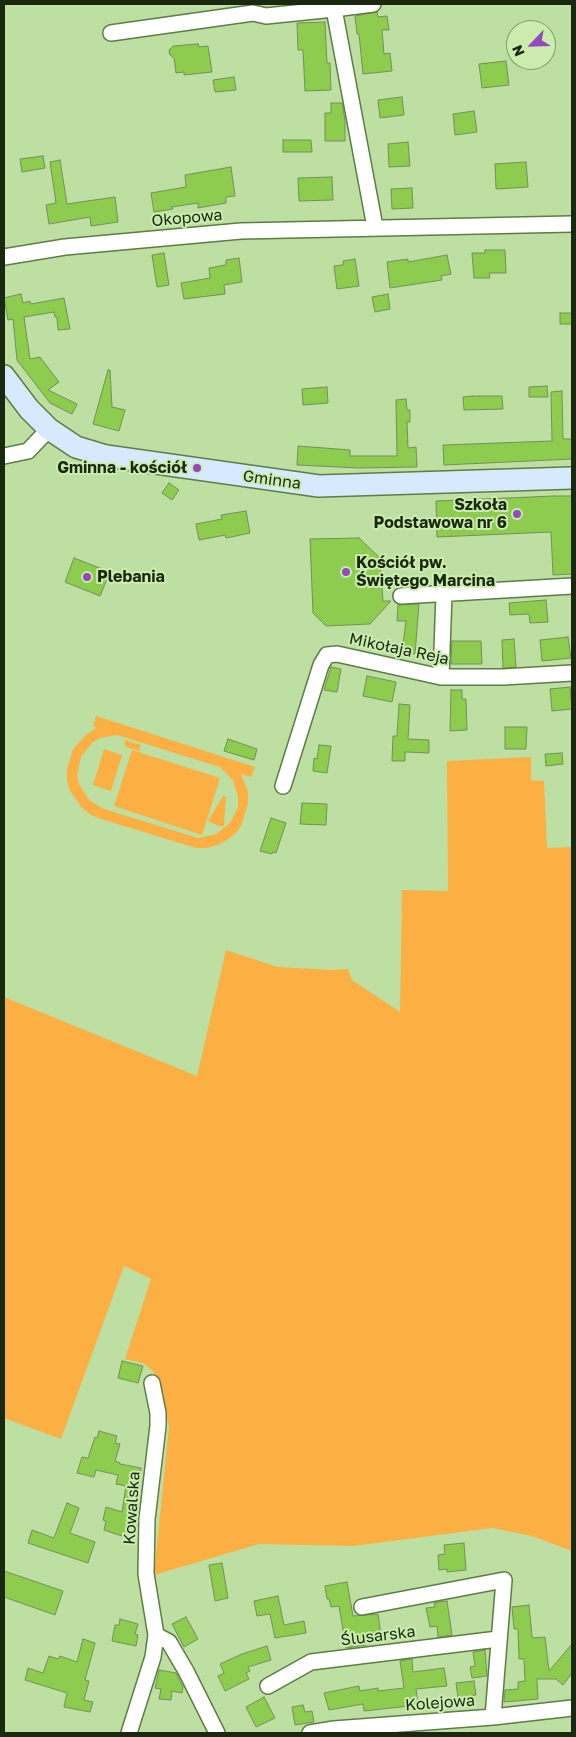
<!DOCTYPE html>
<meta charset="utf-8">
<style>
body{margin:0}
#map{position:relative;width:576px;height:1737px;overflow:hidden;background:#bddfa2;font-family:"Golos Text",sans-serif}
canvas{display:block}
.frame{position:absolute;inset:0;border:5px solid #1b2810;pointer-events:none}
.north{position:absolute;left:506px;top:20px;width:50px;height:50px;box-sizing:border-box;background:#caecae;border:1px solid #849e6f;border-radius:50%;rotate:246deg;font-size:14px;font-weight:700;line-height:20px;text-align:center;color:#1b2810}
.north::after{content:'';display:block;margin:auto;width:18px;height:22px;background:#944abd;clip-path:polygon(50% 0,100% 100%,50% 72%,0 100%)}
</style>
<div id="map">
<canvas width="576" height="1737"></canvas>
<div class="frame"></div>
<div class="north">N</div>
</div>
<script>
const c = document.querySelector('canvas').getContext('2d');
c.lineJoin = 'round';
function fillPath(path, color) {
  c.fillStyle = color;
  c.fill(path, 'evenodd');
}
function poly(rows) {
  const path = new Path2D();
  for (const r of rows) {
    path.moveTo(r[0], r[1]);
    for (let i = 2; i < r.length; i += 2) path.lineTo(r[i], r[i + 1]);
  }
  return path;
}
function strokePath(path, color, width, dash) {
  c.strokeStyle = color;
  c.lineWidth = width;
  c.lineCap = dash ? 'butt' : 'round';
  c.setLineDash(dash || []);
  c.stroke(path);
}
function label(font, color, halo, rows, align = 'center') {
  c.font = font + ' "Golos Text",sans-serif';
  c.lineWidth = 4;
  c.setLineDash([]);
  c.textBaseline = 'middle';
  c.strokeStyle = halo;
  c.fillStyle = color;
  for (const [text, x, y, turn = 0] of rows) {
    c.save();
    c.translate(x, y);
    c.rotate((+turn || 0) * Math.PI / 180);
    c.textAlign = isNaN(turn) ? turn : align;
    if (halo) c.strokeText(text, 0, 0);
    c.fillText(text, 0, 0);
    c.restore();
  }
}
const green = poly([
 [96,716,255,767,251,777,241,774,248,792,248,803,242,824,236,833,227,840,218,845,207,848,196,848,101,819,91,815,82,808,70,791,67,780,67,769,73,749,88,733,97,728,93,726],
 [117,735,220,767,233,780,238,797,238,807,230,823,216,834,198,838,104,809,89,800,79,784,77,775,81,757,92,743,100,738],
 [125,740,141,745,139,751,124,746],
 [104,749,122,755,111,791,93,785],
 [132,750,220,778,202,835,114,806],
 [531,757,531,780,544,781,547,848,572,847,572,1551,532,1536,492,1528,353,1546,259,1544,154,1575,169,1426,153,1371,143,1363,125,1359,151,1279,124,1266,61,1439,4,1418,4,997,197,1076,226,950,278,967,333,970,348,969,352,980,400,1012,402,890,448,891,447,761],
 [223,796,226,797,224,826,219,826,208,821]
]);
const building = poly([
 [377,12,378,17,387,16,389,30,382,30,384,54,390,53,392,71,363,74,359,34,357,34,355,16,377,12],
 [325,22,327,63,330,63,331,90,305,91,303,50,298,50,297,23,325,22],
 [198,44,199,47,208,46,212,72,184,75,184,72,176,73,174,58,170,55,169,50,173,46,198,44],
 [506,61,509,85,482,88,479,64,506,61],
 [234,77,236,90,215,92,213,80,234,77],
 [402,97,404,115,380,118,378,100,402,97],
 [331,103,342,103,345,120,345,141,325,141,325,113,331,113,331,103],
 [474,111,477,132,455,135,453,114,474,111],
 [283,140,311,140,312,152,283,152,283,140],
 [408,142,410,166,389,167,388,144,408,142],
 [43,156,45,168,22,172,20,159,43,156],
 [60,160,67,204,115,197,118,222,91,226,90,217,49,224,46,205,56,203,50,162,60,160],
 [526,162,528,187,496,189,495,164,526,162],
 [231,167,235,196,226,197,226,203,198,208,198,203,172,207,173,209,154,212,151,193,186,187,185,175,231,167],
 [332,177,333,200,299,201,298,178,332,177],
 [412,188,413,208,392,209,391,189,412,188],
 [485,250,505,250,506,273,489,273,490,278,474,278,472,253,485,253,485,250],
 [164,253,169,285,157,287,152,255,164,253],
 [447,255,451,274,441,276,442,280,390,288,387,262,408,259,408,262,447,255],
 [239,258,242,282,224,285,225,294,184,299,181,283,210,278,209,268,226,265,226,260,239,258],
 [355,259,359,286,337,289,334,266,343,265,343,261,355,259],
 [21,294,23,303,30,301,31,304,64,298,70,329,58,330,57,317,55,317,54,312,24,317,30,359,40,357,59,382,48,390,77,404,72,414,50,403,17,360,13,319,8,320,4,298,21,294],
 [388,294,390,309,375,312,372,297,388,294],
 [560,313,572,313,572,324,560,324,560,313],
 [108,370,110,370,112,407,125,410,119,431,93,424,108,370],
 [547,386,548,397,529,397,529,387,547,386],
 [327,387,328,403,303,405,302,389,327,387],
 [562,391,563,439,572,439,572,459,444,465,443,445,552,441,551,392,562,391],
 [473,396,502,396,503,409,464,410,463,397,473,396],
 [406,399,407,410,410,410,410,422,407,422,408,448,416,447,417,467,359,468,297,465,298,446,350,450,350,456,397,456,396,400,406,399],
 [169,483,179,490,172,500,162,493,169,483],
 [554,496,572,496,572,574,553,575,551,532,437,537,436,501,554,496],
 [246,511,250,533,226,538,225,535,199,540,196,524,222,519,221,515,246,511],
 [359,538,380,558,383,601,391,601,370,624,326,626,313,613,310,539,359,538],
 [74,558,110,572,100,596,65,582,74,558],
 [546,600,548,622,530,623,529,614,510,615,509,603,546,600],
 [419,604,415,654,402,652,406,621,397,621,398,605,419,604],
 [568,637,571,658,542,661,540,640,568,637],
 [514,639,516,667,503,668,502,640,514,639],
 [452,641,481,641,482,664,451,664,452,641],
 [331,667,341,669,337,692,324,690,331,667],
 [367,676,396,682,392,702,363,696,367,676],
 [570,687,572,709,552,711,550,689,570,687],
 [451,690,462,690,462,699,466,699,467,730,450,731,451,690],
 [399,704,410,705,408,739,429,740,429,753,405,752,405,761,392,761,393,736,397,736,399,704],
 [505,727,527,727,526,749,505,749,505,727],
 [228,739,257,749,254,760,224,751,228,739],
 [319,745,331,746,327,773,313,771,314,758,317,759,319,745],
 [562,753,563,764,546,766,545,754,562,753],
 [302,803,327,804,326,825,300,824,302,803],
 [271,818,286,823,276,853,273,852,272,854,260,851,271,818],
 [122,1361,143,1366,138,1383,118,1378,122,1361],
 [99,1431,117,1436,115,1443,120,1444,115,1461,120,1463,120,1464,141,1468,139,1488,125,1537,104,1530,106,1521,103,1520,106,1507,122,1512,126,1486,116,1484,118,1475,96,1470,94,1477,77,1473,82,1457,88,1458,95,1437,97,1438,99,1431],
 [67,1503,79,1508,70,1533,95,1542,88,1563,28,1543,32,1530,54,1538,67,1503],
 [464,1543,466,1570,447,1572,447,1569,439,1570,438,1555,445,1554,444,1545,464,1543],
 [222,1563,228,1598,215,1601,209,1565,222,1563],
 [4,1571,63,1591,55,1615,4,1597,4,1571],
 [347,1582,353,1616,378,1614,380,1628,380,1632,363,1634,366,1645,346,1648,339,1606,331,1607,329,1599,327,1599,325,1586,347,1582],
 [278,1596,284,1625,304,1621,306,1633,275,1638,270,1614,257,1616,254,1601,278,1596],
 [447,1601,452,1635,438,1637,437,1626,430,1627,426,1608,435,1607,434,1603,447,1601],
 [529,1605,532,1636,533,1638,545,1637,549,1671,572,1644,572,1673,563,1685,556,1679,537,1679,538,1699,504,1702,505,1690,518,1689,518,1682,525,1681,524,1659,519,1659,518,1629,514,1629,512,1607,529,1605],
 [186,1617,198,1639,184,1647,172,1624,186,1617],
 [120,1619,138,1624,135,1634,138,1635,136,1646,112,1641,115,1625,119,1625,120,1619],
 [83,1639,95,1643,85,1680,89,1681,84,1700,93,1702,90,1712,64,1707,67,1693,25,1680,28,1668,43,1673,49,1656,58,1659,60,1656,77,1662,83,1639],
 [267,1646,271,1660,248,1667,250,1671,246,1673,249,1679,225,1691,218,1676,224,1673,220,1664,242,1654,267,1646],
 [485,1650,487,1676,472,1678,470,1667,475,1666,473,1652,485,1650],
 [412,1659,413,1672,444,1668,447,1686,416,1689,418,1705,364,1711,363,1704,329,1710,324,1693,359,1686,360,1691,378,1688,378,1691,404,1688,400,1661,412,1659],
 [159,1670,176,1673,183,1687,182,1693,172,1691,171,1700,159,1699,161,1689,155,1688,159,1670],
 [474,1681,476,1695,458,1698,456,1683,474,1681],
 [264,1697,275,1718,256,1727,246,1707,264,1697],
 [303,1705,305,1712,312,1711,314,1722,295,1725,292,1707,303,1705]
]);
const street = poly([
 [334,9,373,4],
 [111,33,253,13,266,16,334,9,375,227],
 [4,257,65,247,241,231,572,224],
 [4,456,28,451,49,429],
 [401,596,572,586],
 [441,677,444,594],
 [283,786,321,665,327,655,337,654,441,677,503,677,572,673],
 [362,1607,504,1580,493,1717],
 [156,1635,169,1642,186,1671,217,1733],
 [268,1686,311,1662,498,1639],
 [129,1733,153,1657,156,1635,146,1574,147,1519,158,1426,158,1413,152,1383],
 [310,1733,334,1729,493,1717,572,1708]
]);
const secondary = poly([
 [4,376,29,409,49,429,76,447,106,456,319,486,572,478]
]);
const markers = [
 [197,468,5,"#944abd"],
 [517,514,5,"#944abd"],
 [346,572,5,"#944abd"],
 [87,577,5,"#944abd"]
];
const streetNames = [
 ["Okopowa",187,218,-5],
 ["Gminna",272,480,8],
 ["Mikołaja Reja",399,649,12],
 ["Kowalska",132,1508,-86],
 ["Ślusarska",378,1636,-7],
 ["Kolejowa",440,1703,-4]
];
const poiNames = [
 ["Gminna - kościół",187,468],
 ["Szkoła",507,505],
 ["Podstawowa nr 6",507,523],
 ["Kościół pw.",356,563,"left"],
 ["Świętego Marcina",356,581,"left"],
 ["Plebania",97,577,"left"]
];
fillPath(green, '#fcaf43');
fillPath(building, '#8dcc4e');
strokePath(building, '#729157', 1);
strokePath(street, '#5e7c43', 18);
strokePath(secondary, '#5e7c43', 24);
strokePath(street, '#fff', 15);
strokePath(secondary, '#d6eaff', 21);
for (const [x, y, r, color] of markers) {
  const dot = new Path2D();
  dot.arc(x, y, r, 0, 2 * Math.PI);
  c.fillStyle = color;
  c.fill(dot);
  strokePath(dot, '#caecae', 2);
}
label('16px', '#1b2810', '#caecae', streetNames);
label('bold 16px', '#1b2810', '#caecae', poiNames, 'right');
</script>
